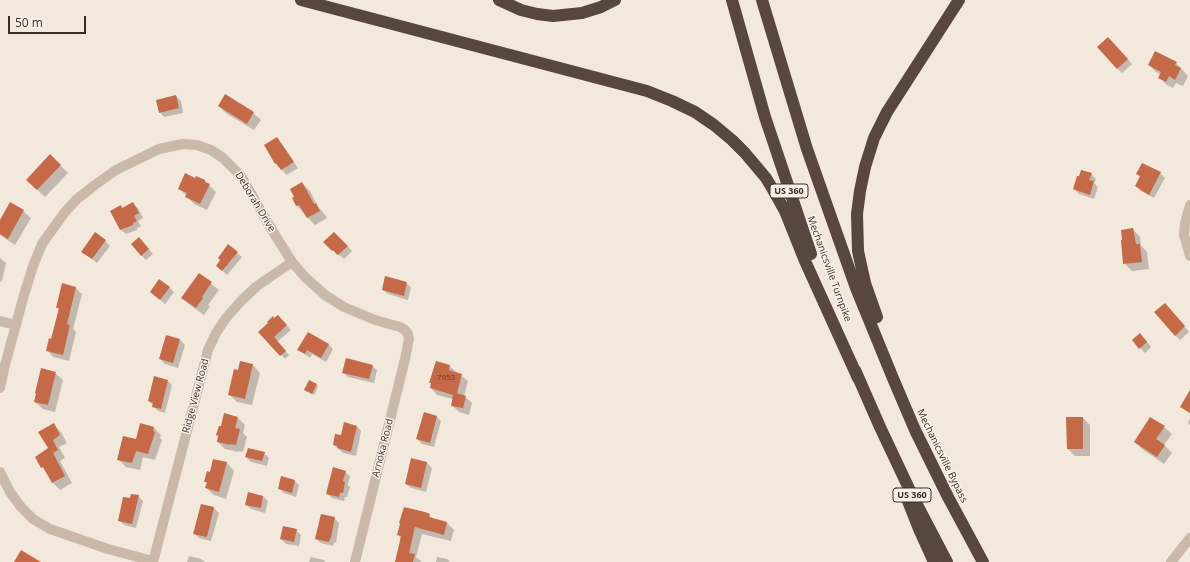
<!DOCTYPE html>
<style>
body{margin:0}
#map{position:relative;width:1190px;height:562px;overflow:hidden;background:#f2e8dc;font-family:"Open Sans",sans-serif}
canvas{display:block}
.scale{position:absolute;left:8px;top:16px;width:78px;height:18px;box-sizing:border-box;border:2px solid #372d28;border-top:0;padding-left:5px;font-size:12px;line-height:14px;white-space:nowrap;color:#372d28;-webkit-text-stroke:3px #f9f2e8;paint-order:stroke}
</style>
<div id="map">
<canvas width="1190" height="562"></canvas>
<div class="scale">50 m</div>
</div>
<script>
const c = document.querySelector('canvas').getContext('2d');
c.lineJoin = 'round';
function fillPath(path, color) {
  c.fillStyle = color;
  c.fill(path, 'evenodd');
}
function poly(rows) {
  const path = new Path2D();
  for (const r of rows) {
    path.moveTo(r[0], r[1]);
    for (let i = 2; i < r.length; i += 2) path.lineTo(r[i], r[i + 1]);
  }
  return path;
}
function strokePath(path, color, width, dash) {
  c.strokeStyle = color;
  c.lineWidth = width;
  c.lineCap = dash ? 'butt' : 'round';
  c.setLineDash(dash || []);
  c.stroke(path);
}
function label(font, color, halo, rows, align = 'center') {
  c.font = font + ' "Open Sans",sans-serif';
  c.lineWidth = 3;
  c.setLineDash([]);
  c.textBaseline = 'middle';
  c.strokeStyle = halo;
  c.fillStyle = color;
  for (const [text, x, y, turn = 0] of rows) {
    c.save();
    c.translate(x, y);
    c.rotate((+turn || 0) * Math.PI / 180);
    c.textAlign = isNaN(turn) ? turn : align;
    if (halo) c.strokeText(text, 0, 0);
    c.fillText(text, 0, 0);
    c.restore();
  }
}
const shadow = poly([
 [1113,43,1132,64,1122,73,1117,68],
 [1176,63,1188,76,1183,86,1176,83,1173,88,1167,85,1160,78,1161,75,1156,72,1149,65],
 [176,96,181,101,183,113,164,117,160,112],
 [219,106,253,113,261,120,254,130,227,114],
 [276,138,281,143,298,168,287,175,275,163],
 [60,165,68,173,45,197,34,187],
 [1160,173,1165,178,1154,198,1141,191,1136,186,1141,177,1138,174],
 [1091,174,1096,179,1094,183,1098,187,1094,199,1079,194,1074,189],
 [196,179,205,181,216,192,207,210,194,204,179,188],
 [302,183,310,191,318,207,323,212,327,218,315,225,297,206,293,199,296,197],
 [11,204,23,211,31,218,15,245,0,235,0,223],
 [133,204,138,208,143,218,138,221,141,226,137,228,137,230,126,234,121,230,112,212,121,207,123,209],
 [1133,229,1140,237,1141,245,1147,252,1149,269,1132,271,1124,263],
 [334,233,352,251,344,259,338,254,337,255,325,242],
 [139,238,153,254,146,260,141,255],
 [105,241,110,246,97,263,83,252],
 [237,253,242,257,227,275,222,270],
 [0,258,6,263,2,281,0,282],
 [199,274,219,290,208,305,210,306,204,315,190,305,183,298],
 [406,283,411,287,408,300,388,294,383,290],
 [63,285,76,288,82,294,73,329,76,332,69,361,53,357,47,350,52,340,59,309,58,307],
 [169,287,174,292,165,304,151,292],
 [1170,309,1189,332,1180,340,1175,335],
 [278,316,291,330,277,342,289,355,285,359,260,332],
 [309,333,329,345,333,349,326,362,312,354,310,358,299,350],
 [167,336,180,340,185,345,178,368,165,364,160,359],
 [1145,339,1151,347,1145,353,1133,340],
 [253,365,260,373,252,405,237,402,230,395],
 [372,366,377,370,374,383,348,377,344,373],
 [449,366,468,381,464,396,472,403,469,415,459,412,452,405,453,399,437,395,431,388,432,384],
 [55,373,63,380,55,412,43,409,35,402,37,394],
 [167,380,172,385,165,413,158,411,149,401],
 [316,385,318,387,314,395,305,390],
 [437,417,441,421,434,447,422,444,417,439],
 [238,418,245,425,243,433,247,437,243,452,239,451,238,452,225,449,218,442],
 [1083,418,1090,425,1090,456,1075,456,1068,449],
 [1190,418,1190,425,1188,423],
 [54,425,61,432,67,443,59,447,65,458,60,461,72,483,60,490,53,483,36,457,49,449],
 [357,426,361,431,356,456,343,453,334,445,341,436],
 [1164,427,1172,434,1164,445,1172,453,1164,464,1142,449,1135,442],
 [154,428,161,435,160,438,162,440,155,460,143,457,140,470,126,467,118,459,137,440],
 [264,453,269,458,267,466,251,462,246,457],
 [412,460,427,463,432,468,426,492,411,488,406,484],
 [227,463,234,471,226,499,214,495,206,488,208,484,205,481,210,473],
 [345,472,350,476,348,485,350,487,347,497,345,497,344,501,332,498,327,493],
 [295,481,299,485,296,497,284,493,280,488],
 [248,493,263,496,268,501,265,513,251,509,246,505],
 [138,496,143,501,136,528,124,525,119,520,130,499],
 [202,505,214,508,219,513,211,541,199,538,194,533],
 [429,515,434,520,447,523,454,530,451,541,422,534,416,557,422,562,396,562,402,539,398,535],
 [334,518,339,523,336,543,334,542,333,546,321,543,316,539],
 [296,530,301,535,299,546,286,544,281,539],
 [189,556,201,559,205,562,187,562],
 [311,557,324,560,325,562,309,562],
 [437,557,447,559,450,562,436,562]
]);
const building = poly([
 [1108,37,1128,59,1117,69,1097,47],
 [1155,51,1177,62,1175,65,1181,68,1175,80,1169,76,1166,82,1158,78,1161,72,1148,65],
 [225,94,254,112,247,124,218,106],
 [176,95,179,108,159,113,156,100],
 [277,137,294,162,281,170,276,163,275,164,264,145],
 [50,154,61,165,37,190,26,180],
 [1142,163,1161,172,1149,195,1135,186,1140,176,1136,174],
 [1081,170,1092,173,1089,180,1094,181,1090,195,1073,189,1077,176,1079,176],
 [185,173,195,178,196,176,205,180,205,182,210,184,200,204,185,197,187,193,178,189],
 [302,182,314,204,316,203,320,211,307,218,299,205,296,206,292,198,294,197,290,189],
 [10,202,24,210,8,239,0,234,0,220],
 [133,202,139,213,134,216,137,221,133,223,133,225,120,230,110,211,121,205,122,208],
 [1133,228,1136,244,1140,244,1142,262,1123,264,1121,240,1122,240,1121,230],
 [95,232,106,240,92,259,81,252],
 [334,232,348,246,338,255,333,250,332,251,323,242],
 [139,237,149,249,141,256,131,244],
 [228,244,238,252,222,271,216,266,220,260,218,258],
 [199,273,212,282,202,297,203,298,196,308,181,298],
 [385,276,407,282,404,296,382,290],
 [159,279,170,287,160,300,150,292],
 [62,283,76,287,67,324,70,325,63,355,46,351,49,338,51,339,59,308,56,308],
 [1165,303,1185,326,1175,336,1154,312],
 [278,315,287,325,274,337,286,351,280,356,258,332,268,323,267,322,273,316,274,318],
 [308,332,329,344,321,358,307,350,305,354,297,350],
 [1140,333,1147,342,1139,349,1132,340],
 [166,335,180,339,173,363,159,359],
 [346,358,373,365,369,379,342,373],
 [240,361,253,364,245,399,228,395,234,369,238,370],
 [436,361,450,365,449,370,462,374,457,393,466,396,463,408,451,406,453,395,430,388,431,383,429,383],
 [41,368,56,372,48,405,34,402,36,394,35,393],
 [154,376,168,380,161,409,152,407,153,403,148,401],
 [309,380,317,384,312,394,304,390],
 [1190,390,1190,413,1180,407],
 [424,412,437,416,430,443,416,439],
 [224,413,238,417,235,428,240,429,236,445,231,444,231,445,217,442,218,436,216,435,219,426,221,426],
 [1066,417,1083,417,1083,449,1067,449],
 [1150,417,1165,426,1156,439,1165,445,1157,457,1134,442],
 [344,422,357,426,351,452,337,448,338,446,333,445,335,434,341,435],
 [54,423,60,435,53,440,58,450,53,453,65,476,52,483,43,467,41,468,35,457,48,448,38,432],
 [140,423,154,427,153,431,155,432,148,454,136,451,132,463,117,460,123,436,136,439],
 [248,448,265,452,262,461,245,457],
 [411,458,427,462,421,488,405,484],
 [213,459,227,462,219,492,205,488,207,482,204,482,207,471,210,472],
 [333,467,346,471,343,481,345,482,343,493,340,493,339,497,326,494],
 [281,476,295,480,292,493,278,489],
 [248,492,263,496,261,508,245,505],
 [131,494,139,495,132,524,118,521,123,497,130,498],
 [201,504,214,507,207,537,193,534],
 [404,507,425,512,430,514,429,517,447,522,444,535,415,527,409,553,415,554,413,562,395,562,401,536,397,535,400,524,399,523],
 [321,514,335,517,331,538,330,538,329,542,315,539],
 [283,526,297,529,294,542,280,539],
 [21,550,41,562,14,562]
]);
const minor = poly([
 [1190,205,1185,223,1184,235,1190,256],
 [0,321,16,325],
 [0,388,5,365,24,295,33,266,42,244,65,212,77,199,95,185,116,170,159,149,183,144,197,145,211,150,223,158,241,176,272,230,292,262,305,277,325,295,344,307,375,320,400,327,405,330,408,334,409,339,405,359,355,562],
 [0,472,10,492,21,507,33,519,50,529,108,549,153,561],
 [153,562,208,350,216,333,226,318,242,300,257,286,292,262],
 [1171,562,1190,538]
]);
const highway = poly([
 [301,0,647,91,672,101,695,112,714,125,732,140,745,153,766,178,775,193,785,211,805,261,858,378],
 [499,0,521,10,537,14,553,16,582,13,601,7,615,0],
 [732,0,765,117,811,254],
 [762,0,807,149,856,288,892,376,915,430,948,497,983,562],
 [877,317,865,283,858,251,857,214,860,191,865,167,874,138,887,112,959,0],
 [855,370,880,427,913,497,947,562],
 [908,501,919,529,934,562]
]);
const numberNames = [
 ["7953",446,378]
];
const shields = [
 [789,191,38],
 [912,495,38]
];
const shieldNames = [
 ["US 360",789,191],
 ["US 360",912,495]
];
const streetNames = [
 ["Deborah Drive",255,202,59],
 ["Mechanicsville Turnpike",829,269,70],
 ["Ridge View Road",196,396,-75],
 ["Arnoka Road",383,448,-76],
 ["Mechanicsville Bypass",942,456,64]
];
fillPath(shadow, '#0003');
fillPath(building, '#c56947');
strokePath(minor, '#cab8a8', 10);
strokePath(highway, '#58473f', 12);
label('8px', '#5a3c30', null, numberNames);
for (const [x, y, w] of shields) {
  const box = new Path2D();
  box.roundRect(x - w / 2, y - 7, w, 14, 3);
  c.fillStyle = '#f9f2e8';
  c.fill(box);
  strokePath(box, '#372d28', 1);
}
label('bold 9px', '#372d28', null, shieldNames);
label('10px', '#372d28', '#f9f2e8', streetNames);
</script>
